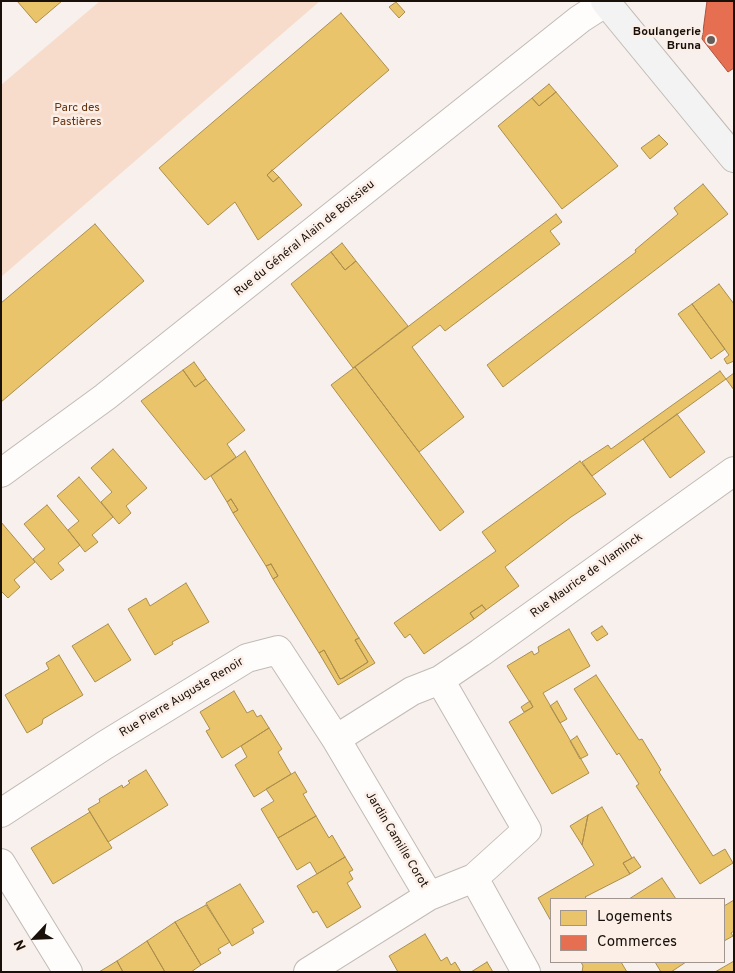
<!DOCTYPE html>
<meta charset="utf-8">
<style>
body{margin:0}
#map{position:relative;width:735px;height:973px;overflow:hidden;background:#f7f0ec;font-family:Overpass,sans-serif}
canvas{display:block}
.frame{position:absolute;inset:0;border:2px solid #1a100a;pointer-events:none}
.legend{position:absolute;left:550px;top:898px;width:175px;height:65px;box-sizing:border-box;background:#fbefe8;border:1px solid #a1968f;margin:0;padding:6px 9px;list-style:none;font-size:15px;color:#1a100a}
.legend li{display:flex;align-items:center;gap:10px;height:25px}
.legend b{width:25px;border:1px solid #a1968f}
.north{position:absolute;left:10px;top:913px;width:50px;height:50px;-webkit-text-stroke:4px #fbefe8;paint-order:stroke;rotate:245deg;font-size:14px;font-weight:700;line-height:20px;text-align:center;color:#1a100a}
.north::after{content:'';display:block;margin:auto;width:18px;height:22px;background:#1a100a;clip-path:polygon(50% 0,100% 100%,50% 72%,0 100%)}
</style>
<div id="map">
<canvas width="735" height="973"></canvas>
<div class="frame"></div>
<ul class="legend">
<li><b style="height:14px;background:#e9c46a"></b>Logements</li>
<li><b style="height:14px;background:#e76f51"></b>Commerces</li>
</ul>
<div class="north">N</div>
</div>
<script>
const c = document.querySelector('canvas').getContext('2d');
c.lineJoin = 'round';
function fillPath(path, color) {
  c.fillStyle = color;
  c.fill(path, 'evenodd');
}
function poly(rows) {
  const path = new Path2D();
  for (const r of rows) {
    path.moveTo(r[0], r[1]);
    for (let i = 2; i < r.length; i += 2) path.lineTo(r[i], r[i + 1]);
  }
  return path;
}
function strokePath(path, color, width, dash) {
  c.strokeStyle = color;
  c.lineWidth = width;
  c.lineCap = dash ? 'butt' : 'round';
  c.setLineDash(dash || []);
  c.stroke(path);
}
function label(font, color, halo, rows, align = 'center') {
  c.font = font + ' Overpass,sans-serif';
  c.lineWidth = 5;
  c.setLineDash([]);
  c.textBaseline = 'middle';
  c.strokeStyle = halo;
  c.fillStyle = color;
  for (const [text, x, y, turn = 0] of rows) {
    c.save();
    c.translate(x, y);
    c.rotate((+turn || 0) * Math.PI / 180);
    c.textAlign = isNaN(turn) ? turn : align;
    if (halo) c.strokeText(text, 0, 0);
    c.fillText(text, 0, 0);
    c.restore();
  }
}
const green = poly([
 [100,1,320,1,1,277,1,85]
]);
const homes = poly([
 [17,1,62,1,36,23,17,1],
 [396,2,405,12,399,18,389,7,396,2],
 [341,13,389,70,267,175,273,182,279,177,302,205,258,240,235,202,208,225,159,168,341,13],
 [549,84,556,92,539,106,532,98,549,84],
 [556,92,618,166,562,209,498,126,532,98,539,106,556,92],
 [659,135,668,144,650,159,641,148,659,135],
 [272,170,279,177,273,182,267,175,272,170],
 [703,184,728,214,503,387,487,365,636,252,635,250,678,214,674,208,703,184],
 [556,214,562,222,550,231,560,244,445,331,440,325,412,347,464,417,419,452,355,367,556,214],
 [95,224,144,281,1,402,1,303,95,224],
 [342,243,356,261,345,270,331,252,342,243],
 [331,252,345,270,356,261,408,326,353,368,291,284,331,252],
 [719,284,734,304,734,361,727,364,724,359,729,355,692,304,719,284],
 [692,304,725,349,711,359,678,314,692,304],
 [194,362,206,379,195,387,183,370,194,362],
 [355,367,464,512,440,531,331,385,355,367],
 [183,370,195,387,206,379,245,430,227,444,236,457,205,480,141,401,183,370],
 [720,371,726,379,592,476,582,462,608,445,611,449,720,371],
 [734,373,734,390,726,379,734,373],
 [677,414,705,452,670,478,643,439,677,414],
 [113,449,147,488,126,506,131,513,119,524,101,502,112,492,91,468,113,449],
 [245,451,359,638,355,640,368,662,343,678,340,679,324,650,319,653,273,579,278,576,271,564,266,566,233,513,238,510,231,499,227,502,211,476,245,451],
 [580,461,606,494,571,517,505,567,519,586,486,610,482,605,470,613,474,619,424,654,410,634,405,638,394,623,496,551,482,532,580,461],
 [79,477,113,517,92,535,98,542,85,552,68,530,79,521,57,496,79,477],
 [231,499,238,510,233,513,227,502,231,499],
 [47,505,80,545,58,563,64,570,51,580,33,559,45,549,24,524,47,505],
 [1,522,35,562,14,580,20,587,8,598,1,591,1,522],
 [271,564,278,576,273,579,266,566,271,564],
 [186,583,209,622,172,642,173,644,155,655,128,609,146,598,150,606,186,583],
 [482,605,486,610,474,619,470,613,482,605],
 [108,624,131,660,95,682,72,646,108,624],
 [602,626,608,634,597,641,591,633,602,626],
 [569,629,590,666,543,693,589,773,552,794,509,722,533,707,507,666,532,651,534,655,539,652,538,647,569,629],
 [359,638,375,663,338,685,319,653,324,650,340,679,343,678,368,662,355,640,359,638],
 [59,655,83,695,43,719,42,724,27,733,5,695,49,669,46,663,59,655],
 [596,675,639,740,642,739,661,770,659,772,713,856,725,849,733,863,700,884,636,786,639,784,619,753,617,755,574,689,596,675],
 [234,691,247,713,253,710,257,717,261,715,269,728,222,758,206,731,210,729,200,712,234,691],
 [530,701,533,707,524,712,521,707,530,701],
 [557,701,567,719,560,723,550,706,557,701],
 [269,728,282,749,278,752,291,774,254,797,235,765,247,757,241,746,269,728],
 [577,736,588,755,580,759,570,741,577,736],
 [146,770,168,805,108,842,88,809,100,802,99,799,122,785,123,788,130,783,128,781,146,770],
 [295,772,307,792,303,794,316,816,278,838,261,809,274,801,266,789,295,772],
 [602,807,632,858,623,863,630,874,585,897,587,899,551,899,551,921,538,898,594,865,582,845,588,815,602,807],
 [90,812,112,848,53,884,31,848,90,812],
 [588,815,582,845,570,826,588,815],
 [316,816,329,838,332,835,345,857,317,874,310,862,297,870,278,838,316,816],
 [345,857,353,870,349,872,353,879,347,883,361,907,327,928,317,911,313,913,297,886,345,857],
 [634,857,641,867,630,874,623,863,634,857],
 [662,878,676,899,629,899,662,878],
 [240,884,264,922,252,929,254,933,232,946,206,903,240,884],
 [734,900,734,931,731,933,733,936,724,941,724,906,734,900],
 [206,905,230,942,218,949,221,953,201,965,175,922,206,905],
 [175,922,201,965,191,972,165,972,147,941,175,922],
 [425,934,441,961,447,957,451,965,455,962,461,972,398,972,389,956,425,934],
 [147,941,165,972,123,972,117,961,147,941],
 [117,961,123,972,99,972,117,961],
 [734,961,734,972,715,972,734,961],
 [487,962,493,972,471,972,487,962],
 [581,962,621,962,627,972,582,972,583,966,581,962],
 [655,962,686,962,671,972,661,972,655,962]
]);
const shops = poly([
 [707,1,734,1,734,68,728,72,702,39,707,1]
]);
const minor = poly([
 [1,473,105,397,580,19,608,1],
 [1,813,105,745,247,658,278,650,336,739],
 [1,863,68,972],
 [474,878,526,972],
 [429,896,336,739,412,691,440,680,480,653,734,471],
 [308,972,429,896,474,878,527,830,440,680]
]);
const secondary = poly([
 [605,1,734,158]
]);
const markers = [
 [711,40,5,"#675e59"]
];
const poiNames = [
 ["Boulangerie",701,33],
 ["Bruna",701,47]
];
const parkNames = [
 ["Parc des",77,109],
 ["Pastières",77,123]
];
const streetNames = [
 ["Rue du Général Alain de Boissieu",305,239,-39],
 ["Rue Maurice de Vlaminck",587,576,-36],
 ["Rue Pierre Auguste Renoir",182,698,-31],
 ["Jardin Camille Corot",396,840,59]
];
fillPath(green, '#f7dccc');
fillPath(homes, '#e9c46a');
strokePath(homes, '#ab8e4d', 1);
fillPath(shops, '#e76f51');
strokePath(shops, '#aa523c', 1);
strokePath(minor, '#c2bab5', 30);
strokePath(secondary, '#c2bab5', 30);
strokePath(minor, '#fefdfc', 28);
strokePath(secondary, '#f3f3f4', 28);
for (const [x, y, r, color] of markers) {
  const dot = new Path2D();
  dot.arc(x, y, r, 0, 2 * Math.PI);
  c.fillStyle = color;
  c.fill(dot);
  strokePath(dot, '#fbefe8', 2);
}
label('bold 12px', '#1a100a', '#fbefe8', poiNames, 'right');
label('12px', '#693510', '#fbefe8', parkNames);
label('12px', '#1a100a', '#fbefe8', streetNames);
</script>
